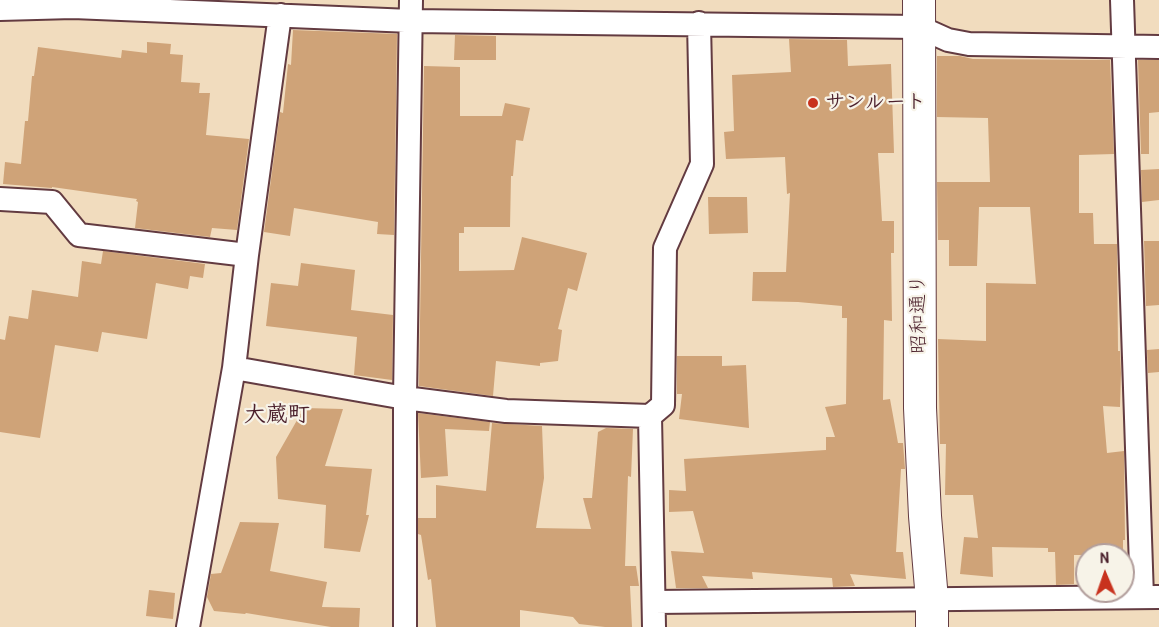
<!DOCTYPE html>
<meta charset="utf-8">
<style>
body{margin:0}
#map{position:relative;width:1159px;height:627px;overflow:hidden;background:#f1dcbe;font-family:"Patrick Hand",sans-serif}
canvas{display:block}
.north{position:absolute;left:1075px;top:543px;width:60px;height:60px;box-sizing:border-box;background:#f7f3e8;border:2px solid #b29e9c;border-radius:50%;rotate:358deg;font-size:16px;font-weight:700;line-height:24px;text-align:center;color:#4a1f2b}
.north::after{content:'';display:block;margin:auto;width:21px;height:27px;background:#c8321e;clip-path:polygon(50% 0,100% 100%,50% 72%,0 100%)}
</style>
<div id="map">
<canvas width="1159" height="627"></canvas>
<div class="north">N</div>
</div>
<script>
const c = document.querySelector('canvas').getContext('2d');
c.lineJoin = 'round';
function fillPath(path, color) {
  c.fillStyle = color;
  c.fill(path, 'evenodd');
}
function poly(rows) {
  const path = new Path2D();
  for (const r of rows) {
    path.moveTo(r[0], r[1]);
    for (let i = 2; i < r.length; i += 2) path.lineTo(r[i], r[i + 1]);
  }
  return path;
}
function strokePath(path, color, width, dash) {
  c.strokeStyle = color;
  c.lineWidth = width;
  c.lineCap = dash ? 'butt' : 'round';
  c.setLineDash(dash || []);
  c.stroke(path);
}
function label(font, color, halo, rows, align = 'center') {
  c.font = font + ' "Patrick Hand","Klee One",sans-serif';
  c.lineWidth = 4.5;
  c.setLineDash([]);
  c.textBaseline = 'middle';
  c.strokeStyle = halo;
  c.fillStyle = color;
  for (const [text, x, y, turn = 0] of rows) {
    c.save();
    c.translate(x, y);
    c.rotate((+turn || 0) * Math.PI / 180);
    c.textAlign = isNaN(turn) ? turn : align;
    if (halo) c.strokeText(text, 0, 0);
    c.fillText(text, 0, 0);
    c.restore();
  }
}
const building = poly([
 [293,30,397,34,394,235,377,234,378,222,294,208,290,236,264,232,280,112,283,113,288,64,291,65],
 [455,35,496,36,496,60,454,60],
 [789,39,847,40,848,66,891,64,894,153,878,153,882,221,894,221,894,253,891,253,892,321,884,320,883,400,890,399,898,443,903,443,905,469,901,469,896,552,903,552,906,579,850,574,855,586,833,587,832,578,752,572,753,579,702,576,708,588,676,588,671,551,704,553,693,511,669,512,669,490,686,491,684,459,826,450,826,437,835,437,825,407,846,404,847,318,842,318,842,306,798,302,752,301,753,272,786,272,790,193,787,194,785,157,726,159,724,132,734,131,732,75,791,72],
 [147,42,171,44,170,54,183,55,181,82,200,83,199,93,210,93,206,135,249,139,237,230,212,228,210,237,135,228,138,202,136,201,137,199,52,187,52,188,3,184,5,162,21,164,25,121,28,121,32,76,34,76,38,47,121,58,122,50,147,53],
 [937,56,960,56,973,59,1110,60,1114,154,1079,155,1079,213,1093,213,1094,244,1117,244,1118,351,1120,351,1121,373,1120,407,1103,406,1107,453,1124,451,1125,540,1123,540,1123,555,1074,555,1074,584,1056,585,1055,552,1048,552,1048,548,992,547,993,577,960,574,964,537,978,538,973,495,945,495,946,444,940,444,938,339,986,341,986,283,1036,284,1030,207,979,207,977,266,949,266,949,240,938,240,937,182,990,182,988,118,937,117],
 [1138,60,1159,60,1159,112,1149,113,1149,154,1141,154],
 [424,66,460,67,460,116,502,116,505,103,530,108,523,141,516,140,513,176,511,176,510,227,464,227,464,233,459,233,459,271,514,270,522,237,587,253,577,291,568,288,558,329,562,330,558,361,540,363,540,366,496,361,493,396,419,386],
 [1159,169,1159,200,1142,202,1141,170],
 [708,197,747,197,748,233,709,234],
 [1144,241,1159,241,1159,305,1146,306],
 [103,251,205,264,203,278,190,276,188,289,156,283,147,339,102,332,98,352,55,345,40,438,0,432,0,339,5,340,9,316,28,319,32,290,78,297,82,261,101,264],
 [301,263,355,270,351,310,393,315,392,380,354,375,357,337,266,326,271,283,298,286],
 [1159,349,1159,372,1148,373,1147,350],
 [677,356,722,356,722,366,746,365,749,428,679,419,682,394,677,394],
 [304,408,343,409,325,466,372,469,366,515,369,515,360,552,324,548,326,505,278,499,276,457],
 [418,413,490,422,489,431,445,429,448,476,421,478],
 [492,423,542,426,544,478,536,528,591,529,583,498,592,498,598,432,606,428,633,429,631,477,628,476,625,566,636,566,639,586,630,586,632,627,605,627,579,624,573,617,520,610,520,627,436,627,431,579,428,580,421,535,418,534,418,518,436,518,436,485,486,491],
 [240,522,279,523,270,571,327,582,322,607,360,608,359,627,331,627,246,613,245,614,214,611,207,597,211,574,221,573],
 [149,590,175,593,173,619,146,616]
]);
const street = poly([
 [1122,0,1142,597],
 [0,9,73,7,411,21,919,27,948,40,969,44,1159,47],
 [0,199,52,202,79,235,247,255],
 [234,368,405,398,506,411,650,416,663,405,665,248,702,164,699,23],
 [650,416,654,627],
 [654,602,1159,597],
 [188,627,234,368,247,255,280,15],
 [405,627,405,398,411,0]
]);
const secondary = poly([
 [919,0,920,408,925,516,932,600,932,627]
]);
const markers = [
 [813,103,6,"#c8321e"]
];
const poiNames = [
 ["サンルート",825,103]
];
const streetNames = [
 ["昭和通り",919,314,-91]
];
const quarterNames = [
 ["大蔵町",277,415]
];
fillPath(building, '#cfa378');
strokePath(street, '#633b41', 26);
strokePath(secondary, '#633b41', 34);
strokePath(street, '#fff', 22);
strokePath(secondary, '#fff', 32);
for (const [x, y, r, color] of markers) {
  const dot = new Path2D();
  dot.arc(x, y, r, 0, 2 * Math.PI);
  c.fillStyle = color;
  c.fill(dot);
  strokePath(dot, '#f7f3e8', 2);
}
label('bold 20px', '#4a1f2b', '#f7f3e8', poiNames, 'left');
label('20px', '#4a1f2b', '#f7f3e8', streetNames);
label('bold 22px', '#4a1f2b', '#f7f3e8', quarterNames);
</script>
